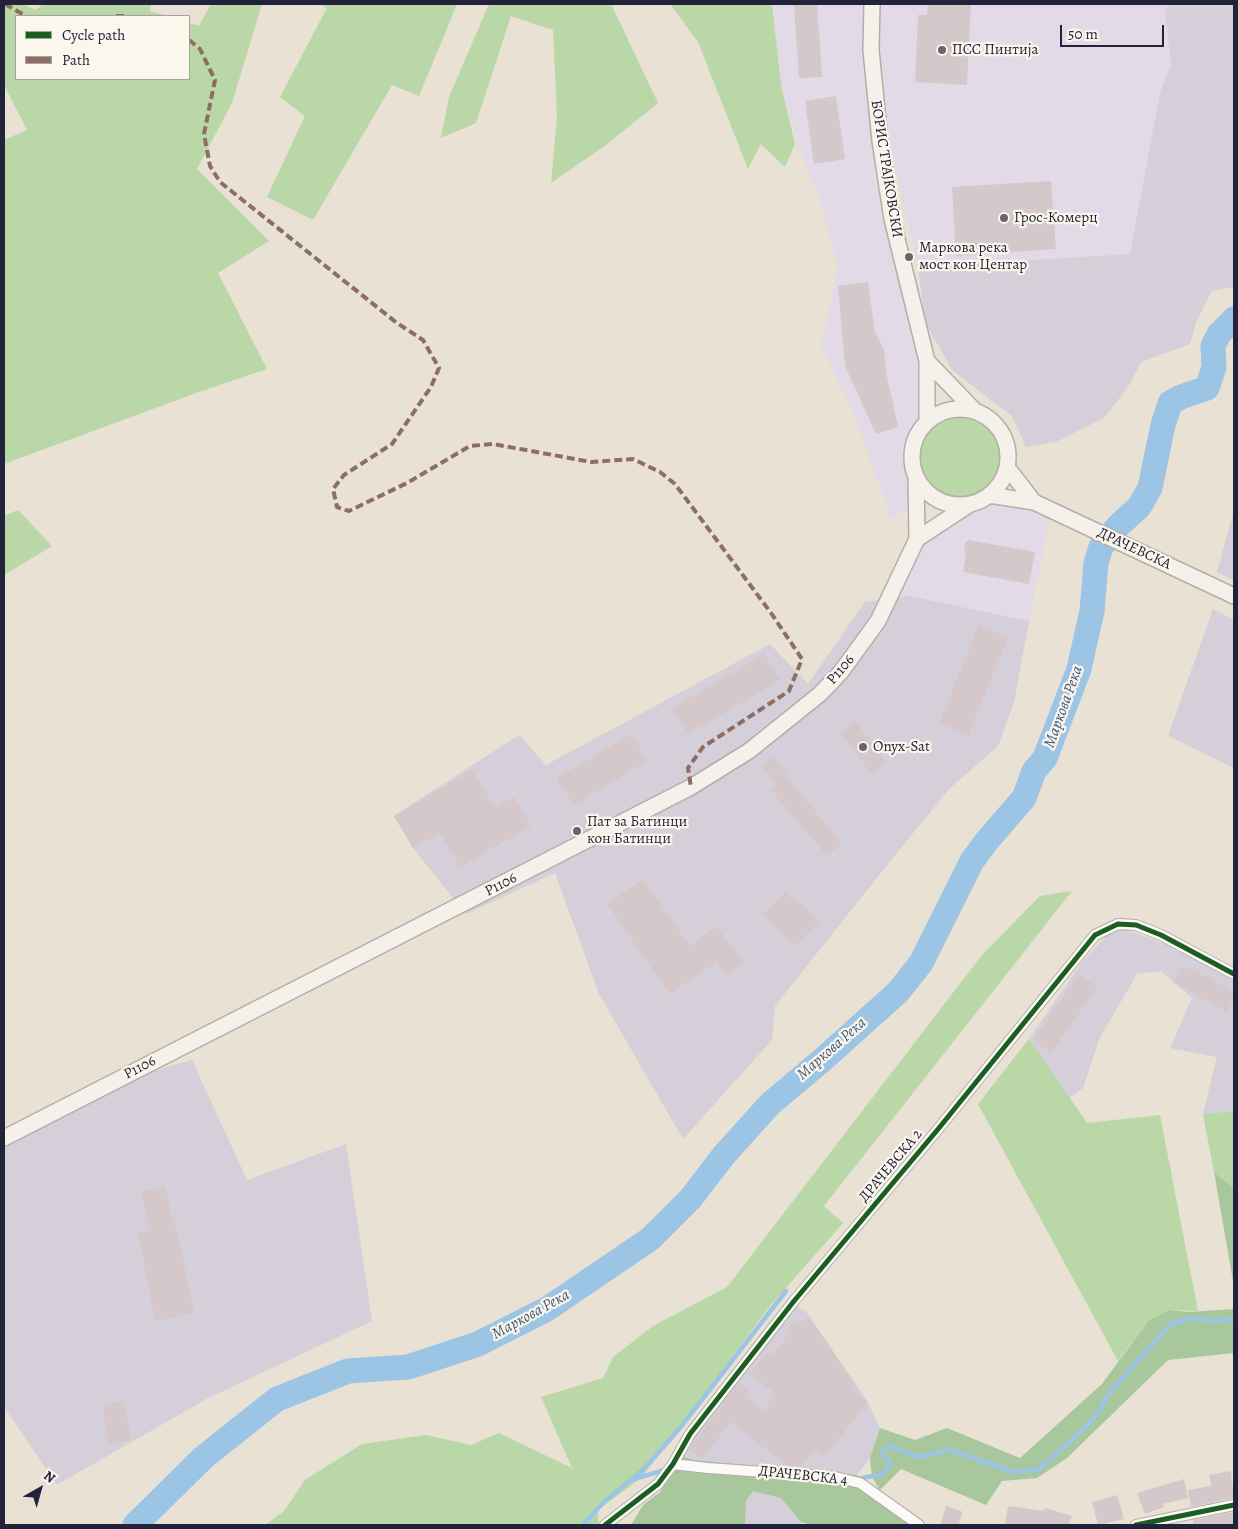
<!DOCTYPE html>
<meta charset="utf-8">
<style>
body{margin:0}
#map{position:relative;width:1238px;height:1529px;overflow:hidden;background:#e9e1d3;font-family:Alegreya,serif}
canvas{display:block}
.frame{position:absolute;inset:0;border:5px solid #22223b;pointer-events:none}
.legend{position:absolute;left:15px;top:15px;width:175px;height:65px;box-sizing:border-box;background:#fbf7ec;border:1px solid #a4a2a5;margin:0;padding:6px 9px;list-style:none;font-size:15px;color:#22223b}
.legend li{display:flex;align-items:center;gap:10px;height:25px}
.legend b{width:25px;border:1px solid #a4a2a5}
.north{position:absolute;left:15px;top:1464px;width:50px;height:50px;-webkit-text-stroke:4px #fbf7ec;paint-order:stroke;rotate:38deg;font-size:14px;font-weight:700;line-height:20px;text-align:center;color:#22223b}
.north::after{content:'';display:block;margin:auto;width:18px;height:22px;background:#22223b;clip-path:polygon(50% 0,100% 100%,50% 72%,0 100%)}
.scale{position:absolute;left:1060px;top:25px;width:104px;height:22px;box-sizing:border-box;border:2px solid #22223b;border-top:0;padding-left:6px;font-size:15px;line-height:18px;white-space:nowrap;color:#22223b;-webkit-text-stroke:4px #fbf7ec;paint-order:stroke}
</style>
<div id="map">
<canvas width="1238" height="1529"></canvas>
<div class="frame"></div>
<ul class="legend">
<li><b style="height:6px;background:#1b5e20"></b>Cycle path</li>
<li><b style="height:6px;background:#8d6e63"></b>Path</li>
</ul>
<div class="north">N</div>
<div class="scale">50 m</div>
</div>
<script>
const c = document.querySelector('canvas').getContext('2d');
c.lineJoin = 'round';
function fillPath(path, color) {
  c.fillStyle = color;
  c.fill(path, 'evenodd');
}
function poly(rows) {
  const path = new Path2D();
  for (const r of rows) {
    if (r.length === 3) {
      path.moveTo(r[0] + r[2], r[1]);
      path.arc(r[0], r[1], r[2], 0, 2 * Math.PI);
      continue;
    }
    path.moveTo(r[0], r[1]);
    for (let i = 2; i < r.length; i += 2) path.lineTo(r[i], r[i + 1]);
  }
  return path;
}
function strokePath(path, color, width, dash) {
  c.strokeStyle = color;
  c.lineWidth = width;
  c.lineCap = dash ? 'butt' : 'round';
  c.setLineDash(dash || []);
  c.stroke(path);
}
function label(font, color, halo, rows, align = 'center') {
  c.font = font + ' Alegreya,serif';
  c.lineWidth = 4.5;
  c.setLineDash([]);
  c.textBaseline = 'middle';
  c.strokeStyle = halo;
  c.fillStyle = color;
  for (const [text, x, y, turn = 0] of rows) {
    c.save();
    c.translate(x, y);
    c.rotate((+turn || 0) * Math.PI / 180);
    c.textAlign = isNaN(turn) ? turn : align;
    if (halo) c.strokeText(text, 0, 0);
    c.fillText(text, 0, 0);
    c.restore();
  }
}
const built = poly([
 [772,4,872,4,873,87,927,361,927,421,916,438,912,457,916,476,916,504,891,518,855,416,821,346,838,266,817,191,797,144,781,85],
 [877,4,1168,4,1165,14,1171,64,1160,94,1130,254,918,267,876,91],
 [989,495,1051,510,1029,621,909,596,891,597,917,539,971,504]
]);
const industrial = poly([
 [1168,4,1234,4,1234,287,1212,291,1196,322,1190,344,1141,362,1128,387,1105,417,1058,441,1026,447,1012,416,952,370,925,322,918,267,1130,254,1160,93,1171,64,1165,14],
 [1234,509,1234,581,1217,572],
 [909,596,1029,621,1014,702,998,746,949,789,880,874,775,1006,772,1040,683,1139,599,994,555,873,466,914,413,848,394,816,519,735,546,765,770,644,808,684,865,602],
 [1213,609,1234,620,1234,768,1168,736],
 [1124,929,1170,946,1234,981,1234,1111,1203,1114,1217,1057,1170,1048,1192,998,1161,971,1137,974,1100,1037,1083,1088,1069,1098,1029,1039,1082,962,1107,935],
 [192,1060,247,1180,346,1144,372,1321,206,1399,57,1485,4,1407,4,1146,149,1072],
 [795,1306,806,1311,867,1401,880,1428,870,1458,857,1475,694,1460,682,1456,682,1452],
 [753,1490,781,1498,801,1522,802,1525,739,1525,746,1501]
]);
const green = poly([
 [4,4,24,4,35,10,44,4,151,4,150,11,167,16,16,16,16,79,189,79,189,23,199,26,211,4,262,4,232,103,197,169,269,241,218,273,267,369,196,393,4,464,4,140,27,130,4,85],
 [319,4,457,4,419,96,392,85,313,220,267,197,305,116,280,97,327,8],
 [489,4,618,4,612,6,658,103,606,145,551,183,557,117,553,30,511,16,476,123,441,138,449,97],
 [670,4,772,4,781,85,795,144,785,167,761,144,748,169,698,42],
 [960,456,41],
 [18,510,52,546,4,575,4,516],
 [1072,891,824,1206,843,1223,770,1306,641,1478,598,1510,599,1525,265,1525,284,1511,305,1480,362,1444,426,1435,471,1445,499,1433,572,1468,541,1397,603,1378,613,1357,653,1326,727,1287,982,955,1040,896],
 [1029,1039,1087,1123,1160,1115,1198,1311,1169,1310,1149,1320,1118,1361,978,1104],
 [1234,1111,1234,1188,1214,1172,1203,1114]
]);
const forest = poly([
 [1214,1172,1234,1188,1234,1287],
 [1234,1309,1234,1353,1168,1360,1067,1458,1037,1478,1002,1481,986,1505,901,1469,880,1490,919,1525,811,1525,801,1522,781,1498,753,1491,746,1501,745,1525,631,1525,643,1505,660,1492,682,1456,694,1460,857,1475,879,1489,872,1477,870,1458,880,1428,915,1440,947,1428,1020,1458,1102,1384,1149,1320,1169,1310,1189,1312]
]);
const stream = poly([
 [634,1479,665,1470],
 [858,1479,882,1474,888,1468,890,1462,883,1456,883,1452,889,1446,918,1457,950,1450,1014,1472,1038,1470,1083,1430,1100,1410,1110,1392,1171,1324,1190,1318,1214,1321,1234,1319],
 [583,1525,604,1502,645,1468,680,1428,786,1291]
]);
const river = poly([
 [135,1525,204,1457,277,1399,348,1371,408,1367,478,1344,547,1309,650,1239,691,1198,724,1155,770,1104,820,1062,898,992,921,963,972,861,986,842,1024,798,1034,771,1045,758,1079,669,1092,611,1096,563,1101,547,1118,526,1139,507,1150,488,1163,425,1170,403,1181,397,1207,388,1214,367,1213,346,1219,334,1234,319]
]);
const building = poly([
 [817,4,822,77,799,78,794,5],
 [928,4,971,4,967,85,915,82,918,15,927,15],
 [836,96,845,159,814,164,805,101],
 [1051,181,1056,249,956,256,952,187],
 [868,282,875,333,884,349,887,377,898,427,876,434,845,366,838,286],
 [968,540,1035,552,1029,584,963,572,966,555,964,544],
 [979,625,1008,638,968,735,939,723],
 [764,654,780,680,688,734,673,708],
 [855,721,886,762,872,774,841,733],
 [631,734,647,761,573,805,557,778],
 [773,757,787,774,785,775,842,843,827,856,771,790,777,784,762,766],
 [472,770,495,808,514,797,531,826,460,867,440,833,413,848,394,816],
 [643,879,690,946,716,926,744,963,727,976,716,962,670,994,607,904],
 [786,892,797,904,800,902,819,922,794,946,763,914],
 [1182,965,1212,979,1234,993,1234,998,1227,1012,1174,983],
 [1079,974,1097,987,1051,1053,1033,1040],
 [165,1187,174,1225,176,1225,194,1313,155,1321,138,1232,150,1230,141,1192],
 [810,1318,855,1384,850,1388,868,1402,824,1457,815,1449,800,1468,789,1467,731,1422,702,1459,689,1449,739,1383,749,1391,745,1396,763,1411,776,1394,750,1374,767,1352,772,1356,789,1334,789,1326],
 [124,1401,131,1440,109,1444,102,1405],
 [1231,1471,1234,1498,1191,1507,1188,1490,1211,1486,1209,1475],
 [1184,1479,1188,1498,1163,1504,1164,1507,1145,1514,1137,1493],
 [1117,1495,1124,1519,1098,1525,1092,1502],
 [946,1506,963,1512,958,1525,940,1525],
 [1008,1506,1044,1511,1045,1508,1072,1516,1069,1525,1005,1525],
 [1234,1512,1234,1525,1194,1525,1193,1520]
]);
const minor = poly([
 [673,1464,708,1468,835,1477,860,1483,919,1525],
 [605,1525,658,1484,673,1464,690,1434,794,1301,939,1128,1095,935,1118,924,1136,925,1161,935,1234,974],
 [1136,1525,1234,1505]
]);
const secondary = poly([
 [872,4,871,50,880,141,892,219,927,361,927,421],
 [927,361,974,410],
 [960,457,48],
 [1007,467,1034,502],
 [989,495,1034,502,1234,596],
 [917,539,970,504],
 [4,1138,691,787,749,751,820,694,841,672,878,621,917,539,916,476]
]);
const quiet = poly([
 [5,4,26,16],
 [116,16,127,16],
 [189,40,200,49,215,80,204,134,210,166,220,182,397,323,423,340,439,368,431,387,392,444,344,475,333,489,337,507,349,511,407,483,470,446,493,444,591,462,633,459,660,472,675,484,771,613,802,659,789,691,703,747,688,768,691,787]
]);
const cycleway = poly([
 [605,1525,658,1484,673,1464,690,1434,794,1301,939,1128,1095,935,1118,924,1136,925,1161,935,1234,974],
 [1136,1525,1234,1505]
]);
const markers = [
 [942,50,5,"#686570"],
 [1004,218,5,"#686570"],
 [909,257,5,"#686570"],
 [863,747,5,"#686570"],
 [577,831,5,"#686570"]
];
const poiNames = [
 ["ПСС Пинтија",952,50],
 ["Грос-Комерц",1014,218],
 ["Маркова река",919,248],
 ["мост кон Центар",919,265],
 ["Onyx-Sat",873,747],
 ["Пат за Батинци",587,822],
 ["кон Батинци",587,839]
];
const streetNames = [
 ["БОРИС ТРАЈКОВСКИ",886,169,81],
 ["ДРАЧЕВСКА",1134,549,25],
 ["P1106",841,670,-50],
 ["P1106",501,885,-27],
 ["P1106",140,1068,-27],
 ["ДРАЧЕВСКА 2",891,1166,-50],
 ["ДРАЧЕВСКА 4",803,1476,6]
];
const waterNames = [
 ["Маркова Река",1064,707,-70],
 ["Маркова Река",832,1049,-41],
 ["Маркова Река",531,1315,-29]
];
fillPath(built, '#e2dae6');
fillPath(industrial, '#d4cfd8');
fillPath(green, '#b9d7a7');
fillPath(forest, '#a9c79d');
strokePath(stream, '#9cc4e5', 4.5);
strokePath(river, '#9cc4e5', 25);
fillPath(building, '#d4c8ca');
strokePath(minor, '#b3aea8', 12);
strokePath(secondary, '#b3aea8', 18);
strokePath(minor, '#fcfaf8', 10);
strokePath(secondary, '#f4f0ea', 15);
strokePath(quiet, '#8d6e63', 4, [8, 4]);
strokePath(cycleway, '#1b5e20', 5);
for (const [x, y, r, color] of markers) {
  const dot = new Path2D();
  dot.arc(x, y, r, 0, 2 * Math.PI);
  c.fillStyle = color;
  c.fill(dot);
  strokePath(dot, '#fbf7ec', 2);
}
label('15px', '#22223b', '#fbf7ec', poiNames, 'left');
label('15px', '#22223b', '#fbf7ec', streetNames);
label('italic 16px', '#415679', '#fbf7ec', waterNames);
</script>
